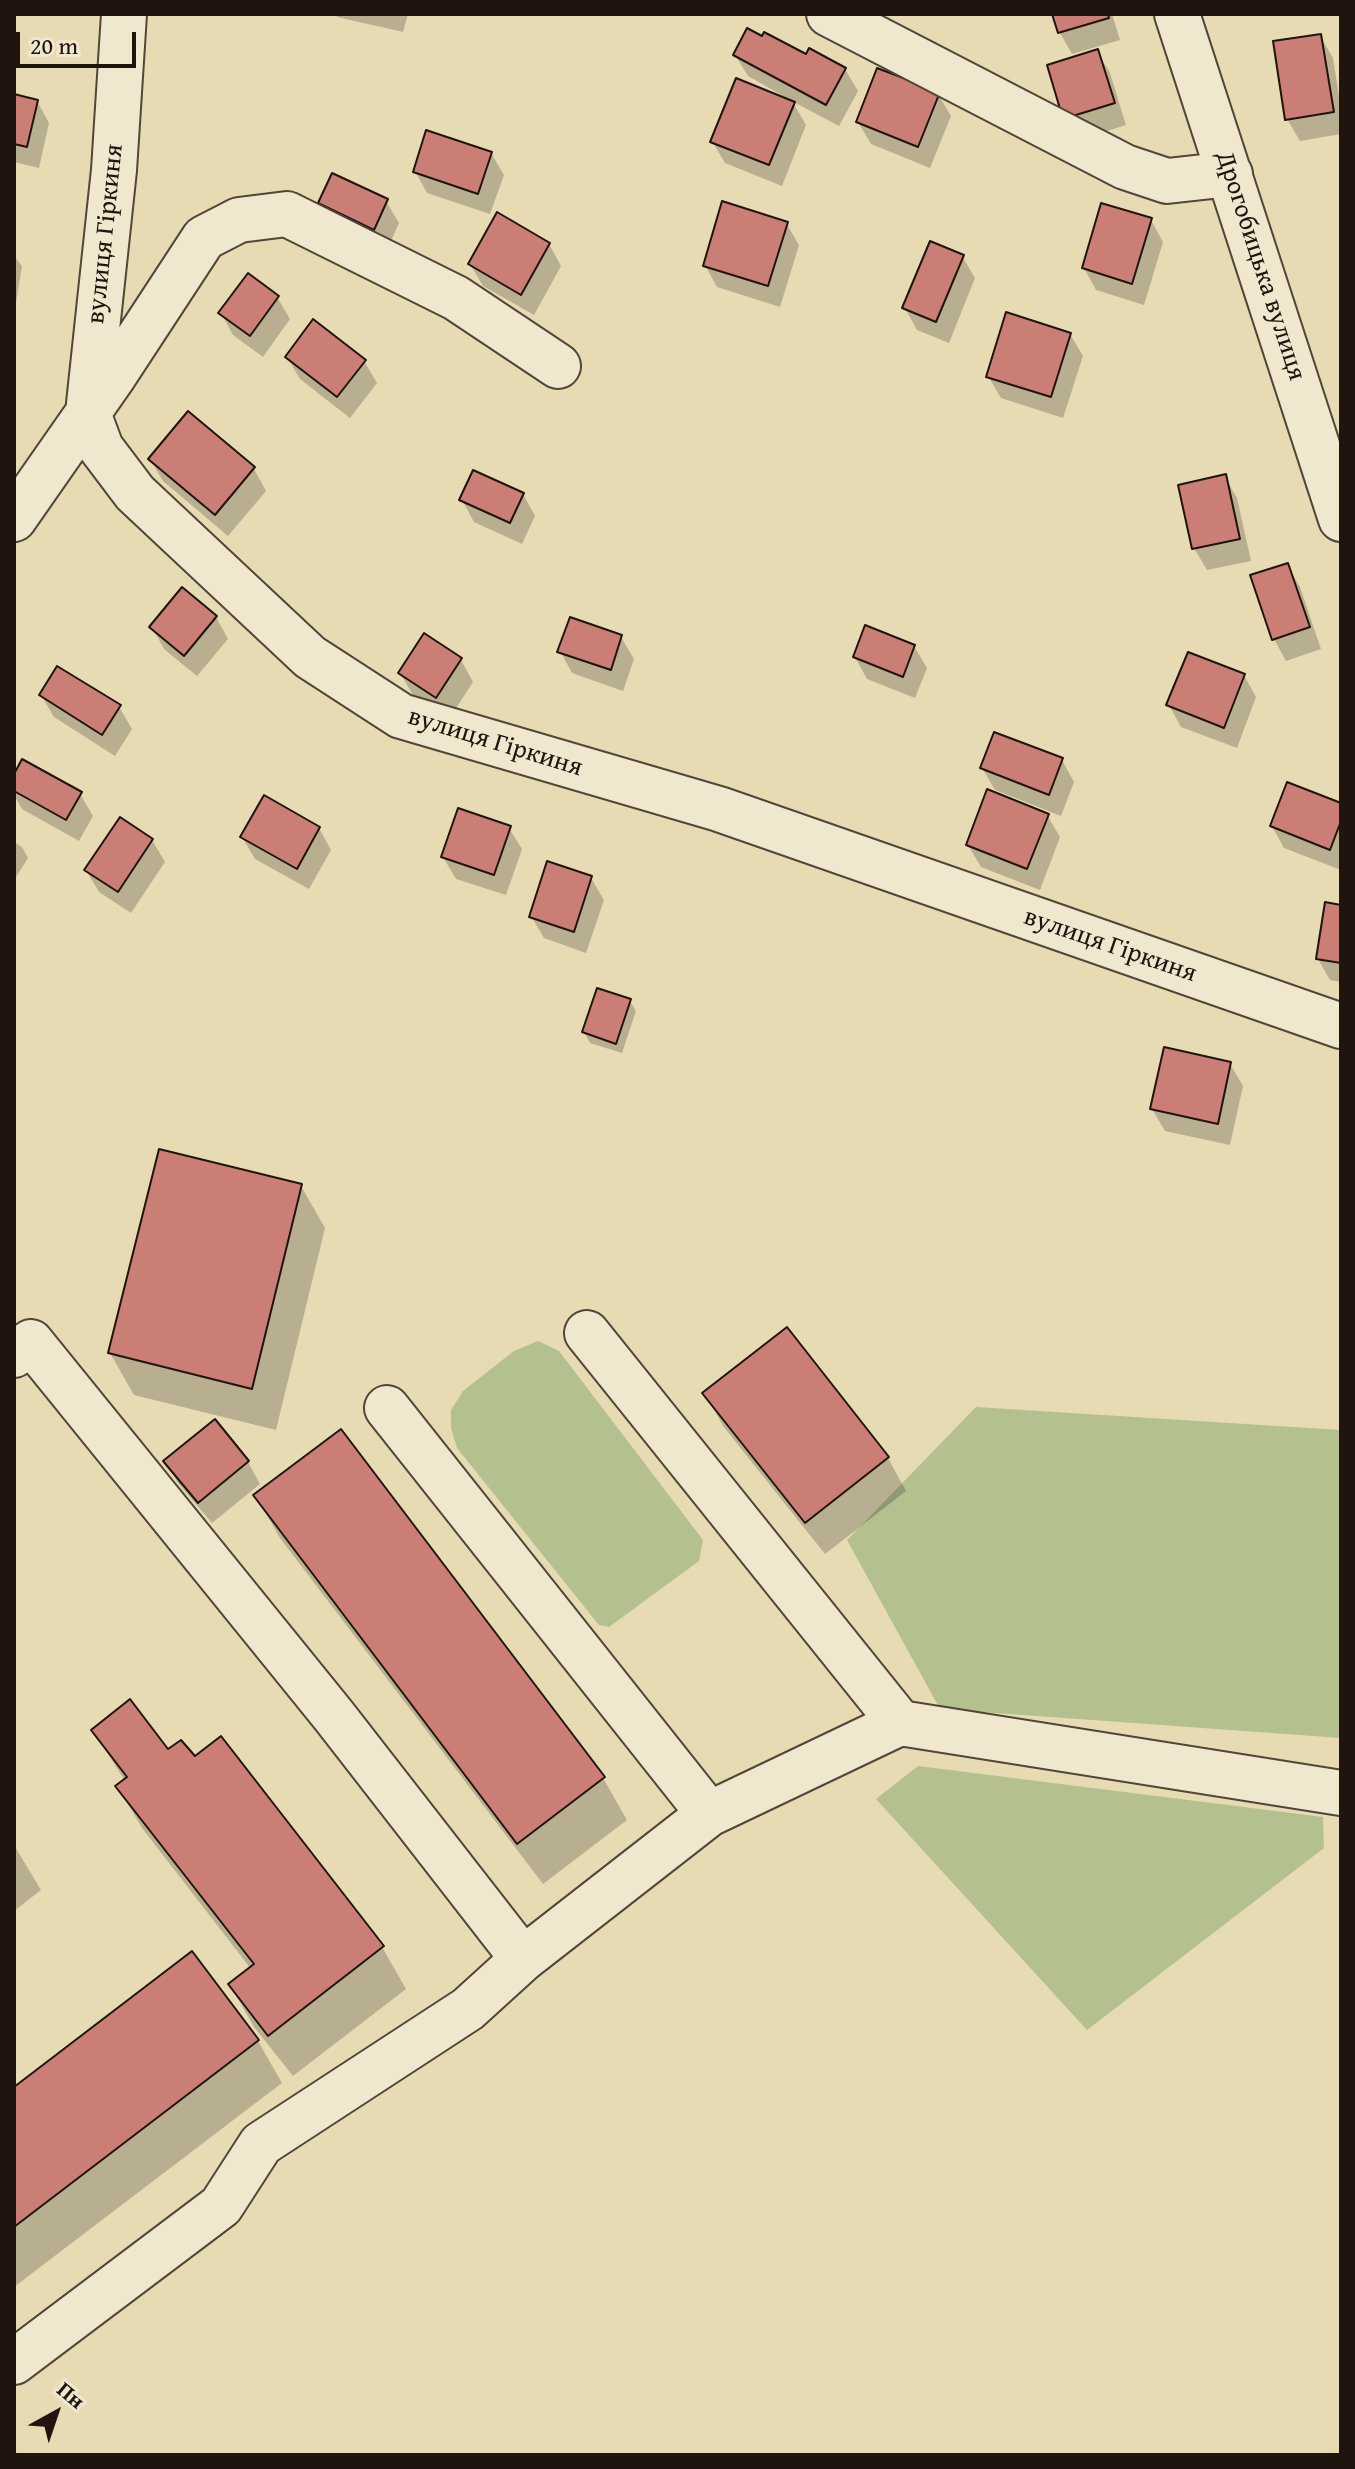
<!DOCTYPE html>
<meta charset="utf-8">
<style>
body{margin:0}
#map{position:relative;width:1355px;height:2469px;overflow:hidden;background:#e7dbb4;font-family:"Gentium Book Plus",serif}
canvas{display:block}
.frame{position:absolute;inset:0;border:16px solid #1f150e;pointer-events:none}
.north{position:absolute;left:16px;top:2373px;width:80px;height:80px;-webkit-text-stroke:6px #efe8ce;paint-order:stroke;rotate:40deg;font-size:22px;font-weight:700;line-height:32px;text-align:center;color:#1f150e}
.north::after{content:'';display:block;margin:auto;width:28px;height:36px;background:#1f150e;clip-path:polygon(50% 0,100% 100%,50% 72%,0 100%)}
.scale{position:absolute;left:16px;top:32px;width:120px;height:36px;box-sizing:border-box;border:4px solid #1f150e;border-top:0;padding-left:10px;font-size:24px;line-height:28px;white-space:nowrap;color:#1f150e;-webkit-text-stroke:6px #efe8ce;paint-order:stroke}
</style>
<div id="map">
<canvas width="1355" height="2469"></canvas>
<div class="frame"></div>
<div class="north">Пн</div>
<div class="scale">20 m</div>
</div>
<script>
const c = document.querySelector('canvas').getContext('2d');
c.lineJoin = 'round';
function fillPath(path, color) {
  c.fillStyle = color;
  c.fill(path, 'evenodd');
}
function poly(rows) {
  const path = new Path2D();
  for (const r of rows) {
    path.moveTo(r[0], r[1]);
    for (let i = 2; i < r.length; i += 2) path.lineTo(r[i], r[i + 1]);
  }
  return path;
}
function strokePath(path, color, width, dash) {
  c.strokeStyle = color;
  c.lineWidth = width;
  c.lineCap = dash ? 'butt' : 'round';
  c.setLineDash(dash || []);
  c.stroke(path);
}
function label(font, color, halo, rows, align = 'center') {
  c.font = font + ' "Gentium Book Plus",serif';
  c.lineWidth = 6;
  c.setLineDash([]);
  c.textBaseline = 'middle';
  c.strokeStyle = halo;
  c.fillStyle = color;
  for (const [text, x, y, turn = 0] of rows) {
    c.save();
    c.translate(x, y);
    c.rotate((+turn || 0) * Math.PI / 180);
    c.textAlign = isNaN(turn) ? turn : align;
    if (halo) c.strokeText(text, 0, 0);
    c.fillText(text, 0, 0);
    c.restore();
  }
}
const green = poly([
 [538,1341,559,1351,703,1540,699,1561,609,1627,599,1625,457,1448,451,1428,451,1410,463,1391,514,1351],
 [976,1407,1341,1430,1341,1738,940,1709,847,1540],
 [918,1766,1323,1817,1324,1848,1087,2030,876,1799]
]);
const shadow = poly([
 [336,14,408,14,403,32,337,17],
 [1054,14,1112,14,1120,40,1072,54,1060,33],
 [1320,36,1333,58,1341,109,1341,134,1300,141,1287,119],
 [1097,51,1110,73,1126,125,1078,140,1065,118],
 [735,55,806,57,845,69,858,91,839,126,792,101,806,125,782,186,725,163,712,141,785,97,748,76],
 [938,94,951,116,930,168,871,144,858,122],
 [14,96,37,101,49,123,39,168,14,162],
 [491,153,504,175,490,214,427,193,415,171],
 [386,201,399,223,387,250,333,225,320,203],
 [1151,220,1163,242,1144,305,1096,290,1084,268],
 [786,223,799,245,780,307,717,287,705,265],
 [549,244,561,266,534,315,483,286,470,264],
 [14,256,22,266,14,315],
 [962,256,975,278,949,343,917,330,905,308],
 [277,297,290,319,263,357,233,335,221,313],
 [1070,334,1083,356,1063,418,1001,398,988,376],
 [287,357,364,361,377,383,350,418,300,379],
 [150,459,254,469,266,491,228,536,163,481],
 [1225,477,1237,498,1251,561,1207,570,1194,548],
 [523,494,535,516,522,544,474,522,462,500],
 [1287,565,1300,587,1321,649,1286,661,1274,639],
 [216,617,228,639,197,676,164,649,152,627],
 [621,637,634,659,623,691,572,673,560,651],
 [914,646,927,668,915,698,867,679,855,657],
 [461,660,473,682,449,719,413,695,400,673],
 [1244,675,1256,697,1237,748,1181,727,1169,705],
 [41,695,119,707,132,729,115,756,54,717],
 [1062,760,1074,782,1061,816,995,790,982,768],
 [14,778,80,794,93,816,79,841,22,809,14,795],
 [1341,805,1341,870,1284,848,1272,826],
 [1047,815,1060,837,1040,890,981,867,968,845],
 [319,828,331,850,309,889,255,859,242,837],
 [509,828,522,849,506,895,456,879,443,857],
 [152,840,165,862,131,913,99,892,86,870],
 [14,842,22,847,28,858,14,880],
 [591,878,604,900,586,953,544,938,531,916],
 [1341,907,1341,982,1330,980,1318,959],
 [630,1001,636,1011,622,1053,590,1043,584,1032],
 [1230,1064,1243,1086,1230,1145,1165,1131,1152,1109],
 [301,1186,325,1228,276,1430,134,1395,110,1353],
 [786,1330,888,1458,906,1491,825,1554,723,1426,705,1393],
 [166,1461,248,1462,260,1484,212,1523,178,1483],
 [256,1496,603,1778,627,1820,543,1884,280,1538],
 [93,1730,194,1759,221,1739,382,1947,406,1989,293,2076,254,2027,230,1985,251,1969,142,1828,118,1787,125,1781],
 [14,1845,41,1890,14,1911],
 [191,1954,258,2041,282,2083,14,2287,14,2089]
]);
const building = poly([
 [1052,14,1108,14,1109,18,1058,33,1052,14],
 [747,28,762,36,764,32,806,54,809,48,846,68,826,105,733,55,747,28],
 [1321,34,1334,112,1285,120,1273,41,1321,34],
 [1098,49,1115,103,1063,119,1047,65,1098,49],
 [877,68,940,92,918,147,856,122,877,68],
 [736,78,795,102,769,165,710,142,736,78],
 [14,94,38,100,27,147,14,144,14,94],
 [426,130,492,152,478,194,413,172,426,130],
 [332,173,388,199,374,230,318,203,332,173],
 [722,201,788,222,768,286,703,266,722,201],
 [1101,203,1152,218,1132,284,1082,268,1101,203],
 [497,212,550,243,521,295,468,264,497,212],
 [930,241,964,255,936,322,902,308,930,241],
 [248,273,279,296,250,336,218,313,248,273],
 [1006,312,1071,333,1051,397,986,377,1006,312],
 [313,319,366,360,337,397,285,357,313,319],
 [188,411,255,467,215,515,148,459,188,411],
 [473,470,524,493,510,523,459,500,473,470],
 [1226,474,1240,539,1192,549,1178,485,1226,474],
 [1288,563,1310,627,1272,640,1250,575,1288,563],
 [182,587,217,616,184,656,149,627,182,587],
 [570,617,622,635,611,670,557,652,570,617],
 [865,625,915,645,903,677,853,657,865,625],
 [424,633,462,658,436,698,398,673,424,633],
 [1188,652,1245,674,1224,728,1166,705,1188,652],
 [57,666,121,705,102,735,39,695,57,666],
 [994,732,1063,758,1049,795,980,768,994,732],
 [22,759,82,792,66,820,14,791,14,774,22,759],
 [1287,782,1341,803,1341,821,1330,850,1270,826,1287,782],
 [987,789,1049,814,1027,869,966,845,987,789],
 [264,795,320,827,297,869,240,837,264,795],
 [458,808,511,826,494,875,441,857,458,808],
 [120,817,153,839,118,892,84,870,120,817],
 [547,861,592,876,574,932,529,917,547,861],
 [1325,902,1341,905,1341,963,1316,959,1325,902],
 [597,988,631,999,616,1044,582,1032,597,988],
 [1164,1047,1231,1062,1218,1124,1150,1109,1164,1047],
 [159,1149,302,1184,252,1389,108,1353,159,1149],
 [787,1327,889,1457,805,1523,702,1393,787,1327],
 [215,1419,249,1461,198,1503,163,1461,215,1419],
 [341,1429,605,1777,517,1844,253,1495,341,1429],
 [130,1699,168,1749,181,1740,195,1756,221,1736,384,1946,268,2036,228,1984,254,1964,115,1786,127,1777,91,1730,130,1699],
 [192,1951,259,2040,14,2227,14,2087,192,1951]
]);
const minor = poly([
 [124,14,114,170,88,413,101,448,135,493,310,657,401,716,719,809,1341,1026],
 [829,14,1125,167,1167,181,1230,174],
 [1177,14,1341,519],
 [14,519,113,377,204,238,239,220,287,214,456,298,558,366],
 [587,1333,900,1723],
 [14,1355,31,1342,334,1716,523,1959],
 [387,1408,709,1814],
 [14,2362,221,2206,261,2144,468,2009,523,1959,709,1814,900,1723,1341,1793]
]);
const streetNames = [
 ["вулиця Гіркиня",106,234,-84],
 ["Дрогобицька вулиця",1260,266,72],
 ["вулиця Гіркиня",495,743,17],
 ["вулиця Гіркиня",1110,946,19]
];
fillPath(green, '#b4c08e');
fillPath(shadow, '#0003');
fillPath(building, '#cb7e76');
strokePath(building, '#1f150e', 2);
strokePath(minor, '#514638', 48);
strokePath(minor, '#efe8ce', 44);
label('26px', '#1f150e', '#efe8ce', streetNames);
</script>
